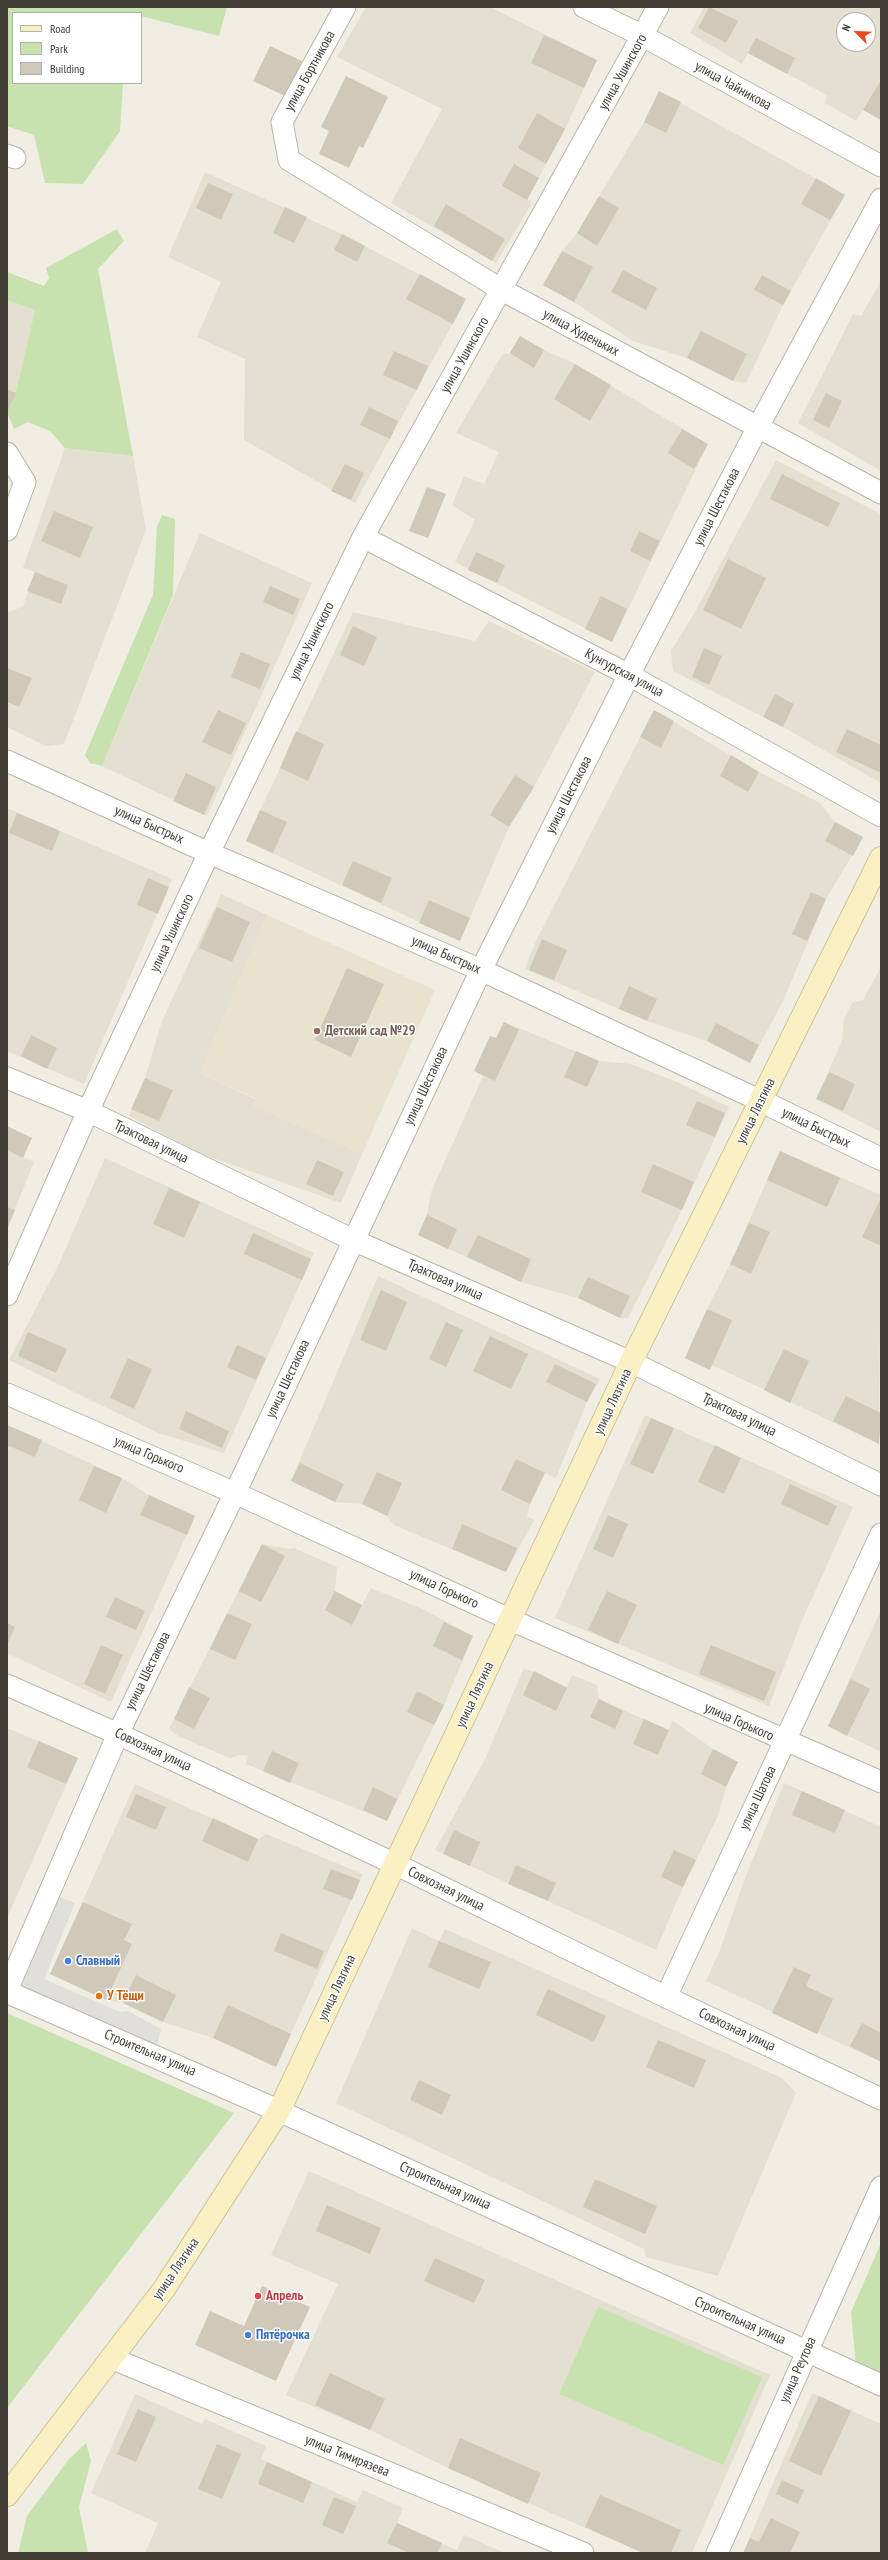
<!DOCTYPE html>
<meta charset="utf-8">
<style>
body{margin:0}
#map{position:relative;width:888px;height:2560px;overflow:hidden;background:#f0ede3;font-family:"PT Sans Narrow",sans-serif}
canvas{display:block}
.frame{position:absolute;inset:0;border:8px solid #413d34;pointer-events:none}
.legend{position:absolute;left:12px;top:12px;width:130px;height:72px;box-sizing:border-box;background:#fff;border:1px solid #b3b1ae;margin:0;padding:5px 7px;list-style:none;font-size:12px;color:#413d34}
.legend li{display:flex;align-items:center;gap:8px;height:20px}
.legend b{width:20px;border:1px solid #b3b1ae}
.north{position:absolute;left:836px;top:12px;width:40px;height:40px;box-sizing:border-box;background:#fff;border:1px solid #b3b1ae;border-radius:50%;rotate:294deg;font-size:11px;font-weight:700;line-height:16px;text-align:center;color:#413d34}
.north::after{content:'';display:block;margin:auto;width:14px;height:18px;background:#e84b21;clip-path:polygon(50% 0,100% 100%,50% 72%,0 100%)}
</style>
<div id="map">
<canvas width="888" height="2560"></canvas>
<div class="frame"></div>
<ul class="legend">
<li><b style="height:5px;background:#faf0c3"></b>Road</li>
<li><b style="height:11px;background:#c7e2ae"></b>Park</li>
<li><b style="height:11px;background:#d0c9b9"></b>Building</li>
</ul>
<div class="north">N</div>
</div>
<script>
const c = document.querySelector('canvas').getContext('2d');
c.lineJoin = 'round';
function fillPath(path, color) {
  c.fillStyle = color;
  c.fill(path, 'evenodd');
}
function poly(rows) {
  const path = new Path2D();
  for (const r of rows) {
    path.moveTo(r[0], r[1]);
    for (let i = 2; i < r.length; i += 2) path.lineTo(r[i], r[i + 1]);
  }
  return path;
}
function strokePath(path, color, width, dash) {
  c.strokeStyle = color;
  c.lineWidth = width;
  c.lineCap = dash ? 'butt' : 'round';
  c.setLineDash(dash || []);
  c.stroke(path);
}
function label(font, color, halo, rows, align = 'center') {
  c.font = font + ' "PT Sans Narrow",sans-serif';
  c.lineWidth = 3;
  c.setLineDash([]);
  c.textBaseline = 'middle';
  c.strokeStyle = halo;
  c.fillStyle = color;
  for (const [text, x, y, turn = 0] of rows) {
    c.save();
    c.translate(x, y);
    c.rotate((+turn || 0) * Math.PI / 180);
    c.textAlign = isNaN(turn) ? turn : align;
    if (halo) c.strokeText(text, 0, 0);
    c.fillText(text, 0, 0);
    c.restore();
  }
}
const residential = poly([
 [366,7,490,7,597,60,565,129,527,200,532,203,496,263,391,203,442,109,337,57],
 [704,7,881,7,881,120,863,110,856,121,825,103,827,95,748,53,742,64,690,33],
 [844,20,868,20,868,44,844,44],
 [659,91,845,195,783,305,746,383,733,381,687,358,633,341,574,302,543,285,562,251,577,233,644,122],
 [205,172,342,234,466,299,355,503,244,440,245,359,197,337,221,282,168,257],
 [881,281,881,471,798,423,853,314,861,316],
 [7,300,35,310,16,393,7,412],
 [520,336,544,350,575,364,708,444,612,642,455,562,475,520,452,505,464,476,484,484,499,452,456,433,502,355,510,353],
 [65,448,133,456,146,530,64,744,46,746,7,727,7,613,23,606,35,572,23,568],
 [776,460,881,514,881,783,783,727,673,671,671,651,695,612],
 [200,533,312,583,207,816,102,766],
 [353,612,475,641,489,621,595,672,534,787,509,827,460,941,246,841],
 [654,710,759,772,820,803,835,822,863,837,826,899,783,1001,750,1063,707,1041,647,1021,525,969,536,941],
 [7,808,172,879,84,1084,7,1051],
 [221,894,267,915,200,1073,257,1100,254,1106,362,1154,341,1203,199,1153,129,1116,145,1078,162,1021],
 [881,967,881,1132,816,1099,842,1041,844,1019,852,1003,863,1000],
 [504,1022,599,1061,631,1064,677,1082,729,1107,682,1210,628,1318,620,1318,578,1298,521,1282,418,1235,427,1215,431,1192,483,1076,474,1071,490,1036,497,1038],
 [7,1126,32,1138,23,1157,34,1162,7,1229],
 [780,1151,881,1195,879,1444,712,1365,710,1370,685,1358,707,1309,730,1264],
 [105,1158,314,1253,224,1453,158,1433,9,1360,59,1264],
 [378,1276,600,1379,587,1402,556,1478,545,1473,530,1504,527,1516,534,1520,506,1572,394,1525,387,1516,362,1504,335,1502,291,1481],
 [645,1415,853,1507,800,1625,769,1706,555,1618],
 [7,1425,122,1478,149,1495,195,1516,111,1702,7,1653],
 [262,1544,289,1549,294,1548,337,1567,335,1591,362,1605,371,1588,418,1607,473,1636,444,1705,387,1821,246,1764,248,1756,241,1755,230,1758,178,1736,169,1729],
 [881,1610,881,1752,828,1726],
 [524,1668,567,1687,572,1675,597,1685,599,1699,668,1730,673,1721,713,1749,738,1762,726,1787,718,1816,683,1887,656,1950,435,1850,485,1759],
 [7,1728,78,1758,7,1918],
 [784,1783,881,1827,881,2062,706,1981,720,1950,745,1878],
 [135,1784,258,1839,266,1834,363,1874,276,2067,213,2038,163,2022,123,2003,106,2000,50,1974],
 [412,1928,439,1941,445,1929,782,2078,796,2093,718,2276,646,2257,644,2249,336,2103],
 [309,2171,770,2375,692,2553,643,2553,448,2468,370,2430,286,2395,338,2284,271,2255],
 [812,2393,881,2424,881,2553,743,2553],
 [135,2394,202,2424,205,2419,266,2446,261,2459,357,2502,363,2490,403,2508,397,2524,457,2550,464,2535,505,2553,145,2553,158,2523,91,2493]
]);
const education = poly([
 [267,915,435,990,362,1154,254,1106,257,1099,200,1073]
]);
const green = poly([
 [7,7,227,7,219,36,141,16,141,13,13,13,13,83,123,83,120,131,83,184,45,183,34,135,7,126],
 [117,229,124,241,98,269,133,456,65,448,50,431,28,422,14,429,7,412,16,392,35,310,7,300,7,272,44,286,49,278,46,268],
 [162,515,175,519,173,595,102,766,90,763,85,755,153,595,157,527],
 [7,2013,234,2113,7,2408],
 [881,2243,881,2374,856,2365,851,2312],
 [598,2307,762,2377,723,2465,559,2394],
 [86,2443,91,2461,79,2507,88,2553,18,2553,27,2516,69,2459]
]);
const parking = poly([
 [57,1896,75,1903,44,1979,120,2012,128,2011,161,2029,156,2050,16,1988]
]);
const building = poly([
 [709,7,738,21,726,43,698,28],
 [544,35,597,60,584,88,531,63],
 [756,38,795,58,787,74,748,53],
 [270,46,302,61,285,96,253,81],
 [346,76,388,97,363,148,359,146,349,168,319,154,329,131,321,127],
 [881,80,881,120,863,110],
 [659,91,681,102,666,133,644,122],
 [537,113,565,129,546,164,518,148],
 [514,164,539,178,527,200,502,186],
 [816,178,845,195,830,220,801,204],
 [208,183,233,194,221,220,196,208],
 [599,196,619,208,597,246,577,233],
 [446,204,505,239,492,261,434,226],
 [285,207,307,217,294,243,273,233],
 [342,234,365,246,357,262,334,250],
 [562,251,593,267,574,302,543,285],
 [623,270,657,288,646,310,611,292],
 [420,274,466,299,453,324,406,299],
 [762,275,791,291,783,305,754,290],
 [701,331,747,354,733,381,687,358],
 [520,336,544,350,534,368,510,353],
 [394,351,428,366,417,390,383,375],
 [575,364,611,385,590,421,554,399],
 [7,389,16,393,7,412],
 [826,393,842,401,829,428,813,420],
 [369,407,398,421,390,439,360,425],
 [682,429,708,444,694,469,668,453],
 [345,464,364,473,351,500,331,491],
 [782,474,840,503,828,527,770,499],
 [427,487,446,494,428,538,409,531],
 [54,511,93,527,80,558,41,541],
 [639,531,660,541,650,561,630,551],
 [476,552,505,565,497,583,468,570],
 [728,559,766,578,741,629,703,610],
 [35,572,68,585,61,604,27,591],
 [270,586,300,599,293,615,263,602],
 [601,596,627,609,612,642,585,629],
 [353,626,377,637,364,666,340,655],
 [704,648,722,656,709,685,692,677],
 [241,652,270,664,260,689,231,677],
 [7,668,32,678,19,707,7,702],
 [775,694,794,704,783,727,763,717],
 [218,710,246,723,231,755,202,742],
 [654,710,674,721,661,748,640,737],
 [847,729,881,745,881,773,836,752],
 [296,731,324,744,308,781,280,768],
 [731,755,759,772,748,792,720,776],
 [186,773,216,787,204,815,173,801],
 [515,775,534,787,509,827,490,815],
 [260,810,287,822,273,853,246,841],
 [17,813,60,831,52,851,9,833],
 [835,822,863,837,853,856,825,841],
 [353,861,392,878,381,903,342,885],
 [148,878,169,887,158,914,137,905],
 [811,892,826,899,807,941,792,934],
 [429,900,470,918,460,941,419,923],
 [217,907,250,922,232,962,199,948],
 [542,939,567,950,554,980,529,970],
 [347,968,384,984,351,1057,315,1040],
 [629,986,657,999,647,1021,619,1009],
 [504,1022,519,1030,495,1081,474,1071,490,1036,496,1038],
 [716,1023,759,1045,750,1063,707,1041],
 [31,1035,57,1048,47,1069,21,1056],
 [576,1051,599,1061,587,1087,564,1077],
 [829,1072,855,1084,843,1111,816,1099],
 [145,1078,173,1090,159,1121,131,1109],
 [697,1101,725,1113,715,1137,686,1125],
 [7,1126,32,1138,23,1158,7,1150],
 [780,1151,840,1178,827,1207,767,1180],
 [317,1160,344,1172,333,1196,306,1184],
 [653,1164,694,1182,682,1210,641,1192],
 [169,1188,200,1202,184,1238,153,1224],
 [880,1200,881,1201,881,1246,862,1237],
 [7,1207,15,1210,7,1229],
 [427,1215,457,1229,448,1249,418,1235],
 [749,1223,770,1232,751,1274,730,1264],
 [253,1233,311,1259,302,1280,244,1254],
 [478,1235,531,1259,521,1282,467,1257],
 [588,1277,630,1296,620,1318,578,1298],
 [381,1290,407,1302,386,1351,360,1340],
 [707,1309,732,1320,710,1370,685,1358],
 [446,1322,463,1330,446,1367,429,1359],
 [28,1332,67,1349,56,1373,18,1356],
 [490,1336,528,1354,511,1389,473,1371],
 [237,1345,266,1358,256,1380,227,1367],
 [784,1349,809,1361,790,1403,764,1390],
 [128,1358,152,1369,134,1409,110,1398],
 [555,1364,596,1384,587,1402,546,1382],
 [846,1396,881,1413,879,1444,833,1421],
 [186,1411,229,1431,222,1448,179,1429],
 [651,1418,674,1428,653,1474,630,1464],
 [7,1425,42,1440,35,1457,7,1445],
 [715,1445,741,1458,724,1494,698,1482],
 [516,1459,545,1473,530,1504,501,1490],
 [300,1463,344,1484,335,1502,291,1481],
 [94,1466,122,1478,106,1513,79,1500],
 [377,1472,402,1483,387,1516,362,1504],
 [790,1484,837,1506,828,1526,781,1504],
 [149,1495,195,1516,187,1535,140,1515],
 [608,1515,628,1524,613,1558,593,1549],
 [462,1524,517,1548,506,1572,452,1549],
 [262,1544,285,1556,261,1602,239,1591],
 [335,1591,362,1605,352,1625,325,1610],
 [607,1591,637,1605,618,1644,588,1630],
 [115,1597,145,1611,136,1630,106,1617],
 [227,1613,252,1624,235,1660,210,1649],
 [444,1622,473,1636,462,1660,433,1646],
 [7,1623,15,1627,7,1645],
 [101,1645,123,1655,105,1694,84,1684],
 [711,1645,776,1672,764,1701,699,1674],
 [534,1671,567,1688,556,1711,523,1695],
 [851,1679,870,1689,847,1736,828,1726],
 [189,1687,210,1698,194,1729,174,1719],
 [417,1691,444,1705,434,1725,407,1712],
 [599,1699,623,1711,615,1729,590,1717],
 [644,1719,669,1730,658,1755,633,1744],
 [39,1741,78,1758,66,1784,27,1767],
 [713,1749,738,1762,726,1787,701,1774],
 [272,1751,299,1763,290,1783,263,1771],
 [373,1787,397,1799,387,1821,363,1810],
 [802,1791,845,1810,835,1833,792,1815],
 [136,1794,166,1807,156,1830,126,1817],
 [213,1818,258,1839,248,1862,202,1841],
 [454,1830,480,1842,470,1866,443,1854],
 [674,1850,696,1860,683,1887,661,1877],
 [516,1865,556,1883,548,1901,508,1884],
 [331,1869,360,1880,352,1900,323,1889],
 [83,1902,132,1924,124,1940,132,1944,106,2000,50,1974],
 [281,1933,324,1951,317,1969,274,1951],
 [439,1941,491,1962,479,1989,428,1967],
 [794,1967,811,1975,806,1986,833,1999,817,2034,772,2013],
 [136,1975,176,1995,163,2022,123,2003],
 [548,1989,606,2016,594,2042,536,2015],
 [228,2005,291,2034,276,2067,213,2038],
 [862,2023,881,2033,881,2062,850,2046],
 [658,2040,706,2060,694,2088,646,2067],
 [419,2080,451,2095,442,2115,410,2100],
 [595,2179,657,2206,645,2234,583,2207],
 [327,2205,381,2228,370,2254,316,2231],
 [435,2258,485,2280,474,2303,424,2281],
 [262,2286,310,2307,276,2381,195,2345,210,2311,244,2326],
 [330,2373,385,2399,370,2430,315,2405],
 [819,2396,851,2411,821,2476,789,2461],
 [138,2409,156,2417,136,2462,117,2454],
 [460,2438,541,2473,528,2504,448,2468],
 [217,2444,241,2454,222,2499,198,2489],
 [267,2462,312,2482,303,2503,258,2484],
 [782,2480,804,2490,798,2504,776,2494],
 [600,2495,681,2530,671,2553,643,2553,585,2527],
 [334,2497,356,2506,343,2534,322,2525],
 [771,2518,800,2532,790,2553,743,2553,750,2538,759,2542],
 [397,2523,442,2543,437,2553,409,2553,387,2543]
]);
const minor = poly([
 [345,7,282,122,289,160,502,290,881,493],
 [584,7,643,36,881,166],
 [7,155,15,158],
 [7,453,25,482,7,530],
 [363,537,629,675,881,816],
 [7,761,209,853,481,970,761,1101],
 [7,1078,88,1111,353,1240,631,1362,881,1485],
 [7,1295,88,1111,209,853,363,537,658,7],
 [7,1394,235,1493,511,1620,881,1782],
 [7,1685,118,1734,395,1864,666,1997,881,2099],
 [7,1990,118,1734,235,1493,481,970,629,675,758,427,881,199],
 [666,1997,881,1534],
 [279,2111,881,2385],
 [111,2358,583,2553],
 [717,2553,881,2187]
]);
const tertiary = poly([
 [761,1101,881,1159],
 [7,1992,279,2111]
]);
const secondary = poly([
 [7,2495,164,2289,279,2111,631,1362,881,858]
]);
const markers = [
 [317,1031,4,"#8d6e63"],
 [68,1961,4,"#3f7fe0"],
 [99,1996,4,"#e8710a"],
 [258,2296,4,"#e0444e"],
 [248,2335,4,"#3f7fe0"]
];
const streetNames = [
 ["улица Бортникова",310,71,-61],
 ["улица Ушинского",623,72,-61],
 ["улица Чайникова",733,86,29],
 ["улица Худеньких",581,333,28],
 ["улица Ушинского",465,355,-61],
 ["улица Шестакова",717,507,-63],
 ["улица Ушинского",312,641,-64],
 ["Кунгурская улица",624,673,28],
 ["улица Шестакова",569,795,-63],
 ["улица Быстрых",149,825,24],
 ["улица Ушинского",172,933,-65],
 ["улица Быстрых",446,955,24],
 ["улица Шестакова",426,1086,-65],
 ["улица Лязгина",756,1111,-64],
 ["улица Быстрых",816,1128,26],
 ["Трактовая улица",151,1142,26],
 ["Трактовая улица",445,1280,24],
 ["улица Шестакова",288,1379,-65],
 ["улица Лязгина",613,1402,-65],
 ["Трактовая улица",739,1415,26],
 ["улица Горького",149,1455,23],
 ["улица Горького",444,1589,25],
 ["улица Шестакова",148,1671,-64],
 ["улица Лязгина",475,1695,-65],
 ["улица Горького",739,1722,24],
 ["Совхозная улица",153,1750,25],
 ["улица Шатова",758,1798,-65],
 ["Совхозная улица",446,1889,26],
 ["улица Лязгина",337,1988,-65],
 ["Совхозная улица",737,2030,25],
 ["Строительная улица",150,2053,23],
 ["Строительная улица",445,2186,24],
 ["улица Лязгина",176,2269,-56],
 ["Строительная улица",740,2321,24],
 ["улица Реутова",798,2370,-66],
 ["улица Тимирязева",347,2456,22]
];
const educationNames = [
 ["Детский сад №29",325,1031]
];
const shopNames = [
 ["Славный",76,1961],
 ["Пятёрочка",256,2335]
];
const foodNames = [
 ["У Тёщи",107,1996]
];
const healthNames = [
 ["Апрель",266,2296]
];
fillPath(residential, '#e3dfd1');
fillPath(education, '#e8e2ce');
fillPath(green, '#c7e2ae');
fillPath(parking, '#e1dfdb');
fillPath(building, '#d0c9b9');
strokePath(minor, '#bab5a7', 23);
strokePath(tertiary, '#bab5a7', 24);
strokePath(secondary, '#cdc196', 24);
strokePath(minor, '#fff', 21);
strokePath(tertiary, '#fff', 22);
strokePath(secondary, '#faf0c3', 22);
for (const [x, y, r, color] of markers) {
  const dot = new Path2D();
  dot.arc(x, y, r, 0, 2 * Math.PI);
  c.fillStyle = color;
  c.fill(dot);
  strokePath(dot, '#fff', 1.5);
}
label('14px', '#413d34', '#fff', streetNames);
label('bold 14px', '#785e54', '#fff', educationNames, 'left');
label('bold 14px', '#366cbe', '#fff', shopNames, 'left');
label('bold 14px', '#c56008', '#fff', foodNames, 'left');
label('bold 14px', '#be3a42', '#fff', healthNames, 'left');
</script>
